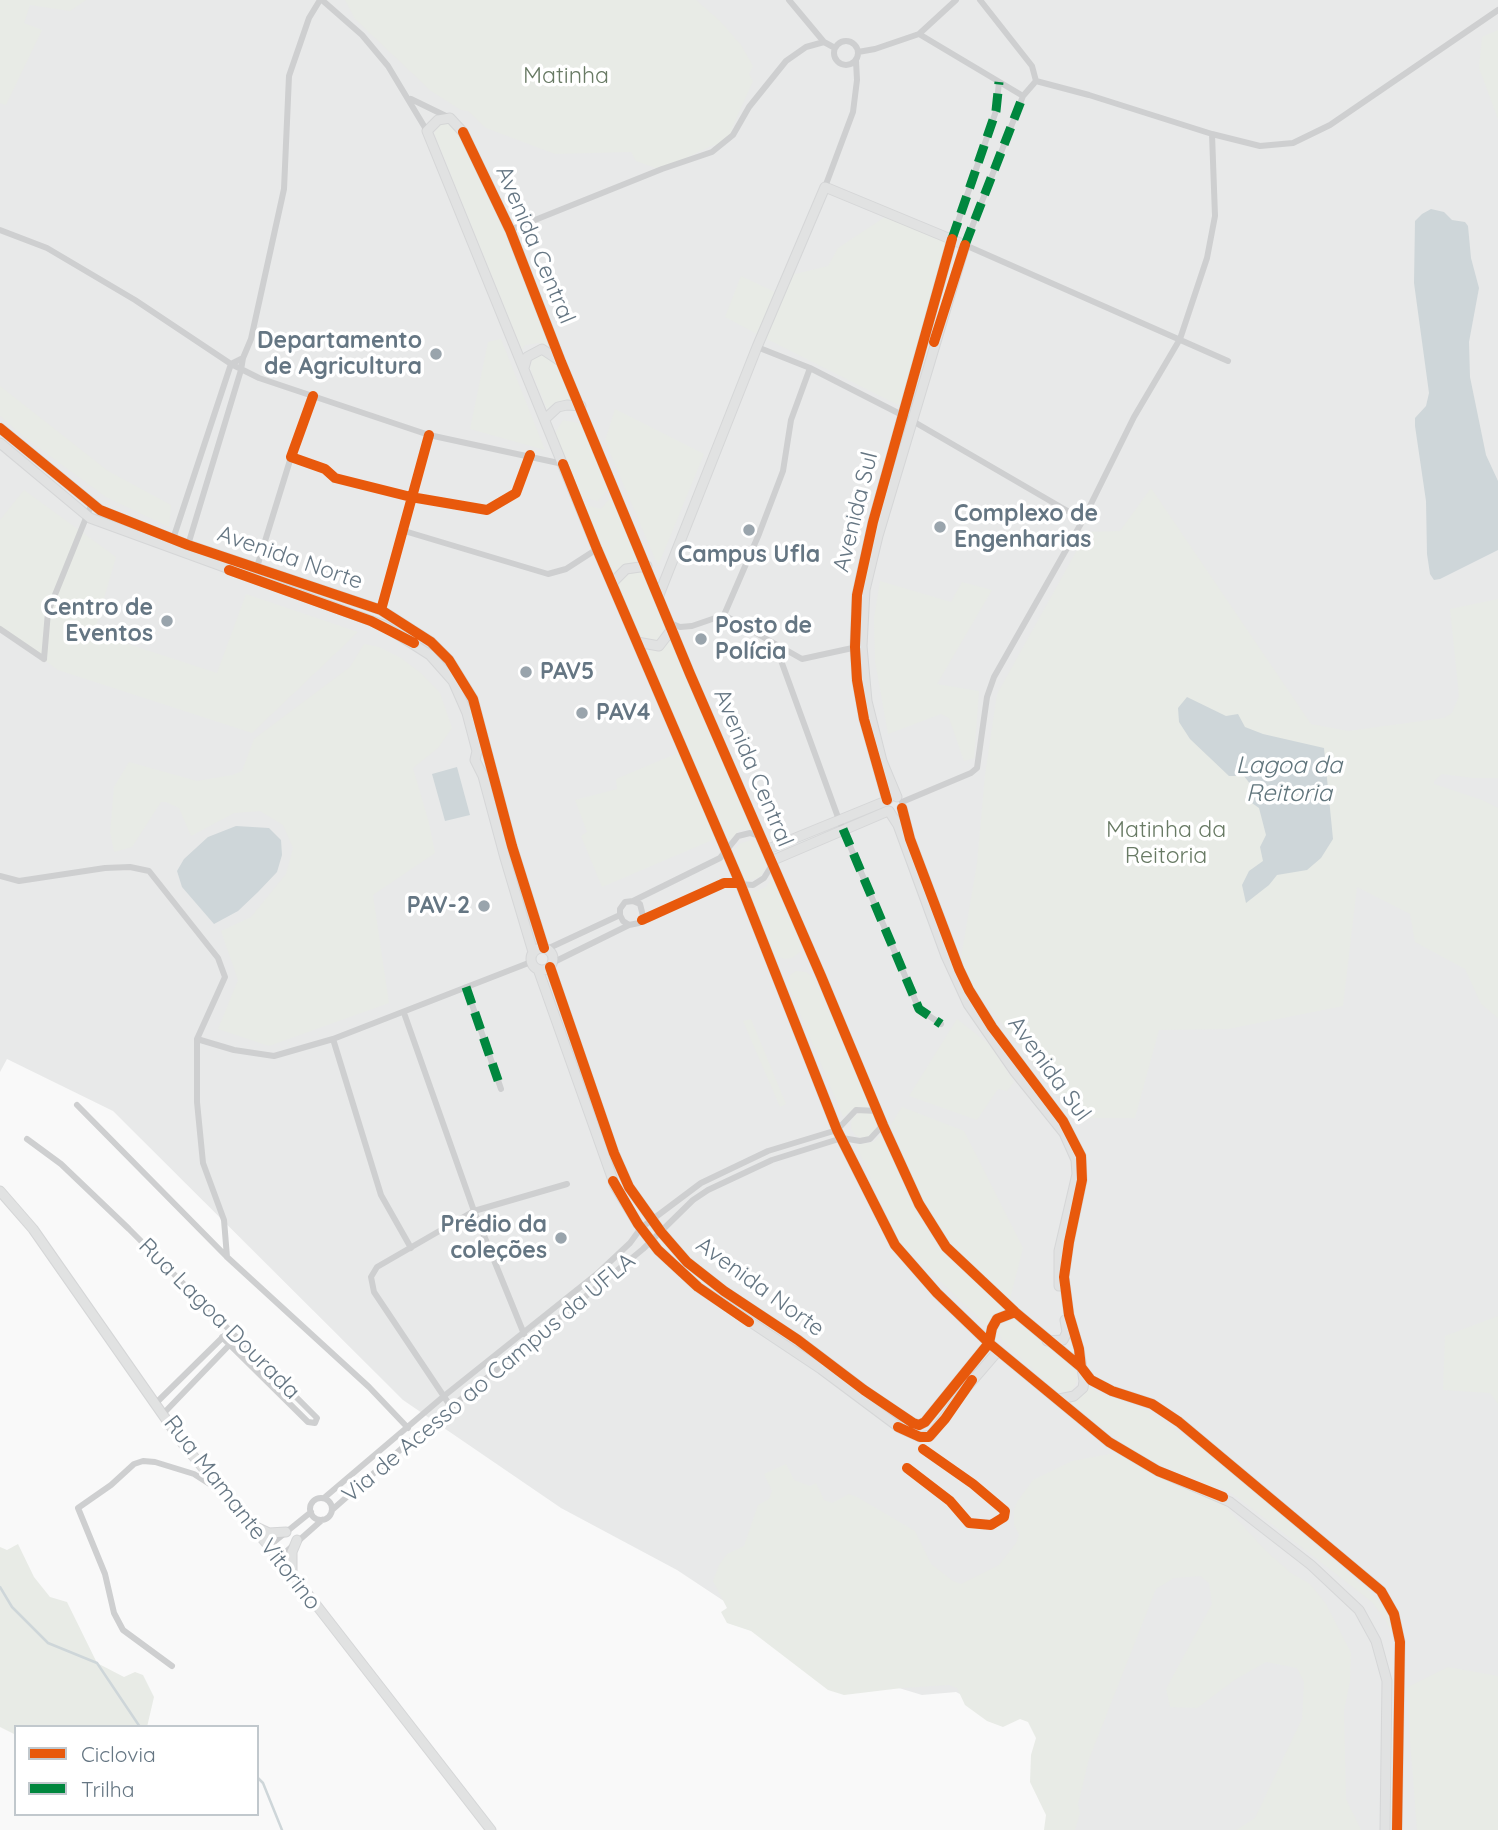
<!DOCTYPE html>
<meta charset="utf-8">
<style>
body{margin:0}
#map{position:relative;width:1498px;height:1830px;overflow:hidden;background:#f9f9f9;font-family:Quicksand,sans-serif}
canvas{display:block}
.legend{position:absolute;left:14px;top:1725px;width:245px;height:91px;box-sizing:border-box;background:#fff;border:2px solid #c1c8cd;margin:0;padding:9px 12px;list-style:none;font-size:21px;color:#657683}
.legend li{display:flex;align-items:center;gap:14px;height:35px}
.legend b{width:35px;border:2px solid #c1c8cd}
</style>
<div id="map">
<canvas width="1498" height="1830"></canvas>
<ul class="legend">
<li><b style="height:9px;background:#e8590c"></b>Ciclovia</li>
<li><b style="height:9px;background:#00873e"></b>Trilha</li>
</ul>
</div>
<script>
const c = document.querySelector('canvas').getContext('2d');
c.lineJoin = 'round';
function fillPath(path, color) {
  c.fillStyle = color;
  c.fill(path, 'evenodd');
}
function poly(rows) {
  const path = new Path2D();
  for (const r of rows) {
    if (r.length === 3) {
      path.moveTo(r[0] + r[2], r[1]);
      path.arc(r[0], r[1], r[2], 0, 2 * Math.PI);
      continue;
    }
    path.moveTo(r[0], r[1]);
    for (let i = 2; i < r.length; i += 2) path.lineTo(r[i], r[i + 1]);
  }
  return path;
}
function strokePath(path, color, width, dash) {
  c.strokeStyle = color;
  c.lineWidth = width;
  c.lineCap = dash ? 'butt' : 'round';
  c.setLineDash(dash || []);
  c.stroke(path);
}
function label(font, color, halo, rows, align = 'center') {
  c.font = font + ' Quicksand,sans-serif';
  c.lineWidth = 7;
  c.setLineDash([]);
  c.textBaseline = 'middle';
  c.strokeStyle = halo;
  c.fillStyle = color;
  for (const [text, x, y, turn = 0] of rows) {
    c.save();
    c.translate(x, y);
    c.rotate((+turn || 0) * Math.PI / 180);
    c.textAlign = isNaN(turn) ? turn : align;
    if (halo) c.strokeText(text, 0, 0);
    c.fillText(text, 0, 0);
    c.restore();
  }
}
const built = poly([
 [0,0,1498,0,1498,1830,1057,1830,1039,1715,991,1710,956,1692,922,1695,889,1685,748,1617,677,1570,561,1508,403,1400,113,1111,7,1059,0,1072]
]);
const green = poly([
 [0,0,86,0,70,11,30,5,24,23,42,30,6,105,0,103],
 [345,0,696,0,720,21,741,45,753,66,749,74,753,81,732,128,729,142,711,146,661,170,636,161,631,152,555,154,486,128,468,111,461,110,431,91,355,19],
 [1498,30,1498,119,1479,68,1482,37],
 [440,124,450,124,459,131,505,232,549,346,538,343,525,345,522,350,434,133],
 [888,215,951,239,902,407,763,337,791,275,828,266,838,248],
 [741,276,779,294,761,336,725,317],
 [501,339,545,450,470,429,488,342],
 [544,354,560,366,573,400,556,403,547,409,530,368,533,357],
 [0,386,108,471,171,505,169,527,106,497,24,437,0,416],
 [615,409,704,454,658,566,605,441],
 [563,420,584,424,610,487,598,501,580,497,555,433],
 [1151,488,1311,724,1348,731,1444,718,1452,713,1459,696,1450,609,1498,599,1498,778,1473,778,1442,774,1434,781,1434,784,1482,800,1498,808,1498,1018,1481,1004,1465,969,1415,942,1410,914,1357,887,1343,1006,1228,1029,1159,1030,1135,1118,1076,1118,959,969,977,863,985,775,997,694,1087,532,1120,531],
 [24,490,116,557,94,633,217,673,246,594,358,632,252,733,58,670,0,627,0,520],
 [613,494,643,564,614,578,582,504,601,509],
 [645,570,669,629,657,644,640,639,617,584,630,571],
 [880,581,951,602,962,582,992,590,937,684,979,691,974,758,964,761,949,718,941,714,888,734,875,661,874,618],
 [672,634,752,830,740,830,729,841,643,647,661,650],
 [364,644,379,647,401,658,422,674,440,693,452,728,438,748,413,768,429,823,435,853,373,895,389,1003,269,1046,218,1029,238,980,221,931,251,917,286,874,293,848,283,825,260,811,234,813,191,836,179,808,166,802,161,802,132,847,114,852,110,832,114,787,129,762,197,781,232,775,242,771,254,739,350,667],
 [680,752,717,838,602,887,581,836,587,832,575,800,617,789,616,779],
 [751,840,758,842,768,865,760,877,749,881,744,879,733,851,739,844],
 [773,876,800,942,800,952,792,958,785,959,776,956,771,950,747,891,756,891,766,887],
 [796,971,806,972,814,978,871,1107,856,1107,843,1117,788,985,790,975],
 [751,1019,786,1104,780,1107,743,1021],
 [957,1019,990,1045,1014,1082,1007,1091,998,1089,977,1120,909,1096],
 [902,1107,964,1131,1023,1248,1010,1299,952,1245,924,1202,890,1126],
 [864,1125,13],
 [883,1133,911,1202,934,1240,950,1259,1006,1308,997,1313,988,1327,899,1242,856,1145,873,1142],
 [1498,1316,1498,1404,1490,1393,1443,1390,1445,1336],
 [1008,1318,1019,1321,1073,1365,1078,1379,1073,1389,1065,1393,1054,1389,1003,1342,998,1331,1000,1325],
 [1088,1385,1097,1392,1150,1411,1232,1471,1377,1598,1392,1620,1398,1644,1386,1621,1372,1602,1241,1500,1228,1491,1161,1465,1137,1453,1141,1462,1168,1476,1182,1476,1215,1487,1223,1504,1266,1551,1291,1573,1310,1584,1326,1604,1351,1653,1350,1681,1344,1711,1346,1799,1361,1830,1236,1830,1255,1818,1302,1719,1304,1682,1297,1668,1266,1662,1236,1679,1197,1708,1170,1707,1166,1689,1212,1604,1209,1583,1200,1576,1174,1578,1156,1589,1089,1759,1078,1804,1080,1813,1075,1830,1044,1830,1046,1815,1030,1782,1031,1755,1036,1738,1028,1722,1020,1719,1003,1727,987,1721,965,1705,957,1688,949,1685,902,1688,844,1695,828,1690,751,1631,727,1623,721,1612,727,1608,713,1581,719,1565,727,1554,744,1546,758,1505,769,1499,772,1491,764,1474,786,1464,794,1480,810,1486,816,1483,824,1500,832,1503,849,1494,857,1497,915,1531,931,1564,953,1581,961,1584,999,1565,1016,1543,1019,1535,1014,1524,1014,1510,1017,1502,1033,1480,1072,1461,1131,1450,1070,1402,1084,1393],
 [18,1544,34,1577,50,1597,67,1602,97,1663,124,1677,135,1672,143,1675,154,1697,147,1727,16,1727,16,1735,0,1727,0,1547,7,1550],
 [1448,1667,1498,1676,1498,1830,1417,1830,1406,1688]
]);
const water = poly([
 [1431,209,1444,212,1452,220,1465,222,1468,226,1471,258,1479,288,1469,342,1470,377,1486,455,1498,481,1498,550,1440,579,1434,580,1430,574,1427,554,1426,501,1415,426,1415,418,1426,406,1429,393,1414,283,1415,221,1422,214],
 [1187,697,1226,716,1238,714,1245,727,1263,734,1324,748,1333,839,1321,858,1307,870,1277,875,1269,885,1246,903,1242,885,1249,871,1263,861,1260,847,1266,835,1259,808,1245,798,1251,785,1244,776,1229,776,1190,739,1179,722,1178,708],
 [457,767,470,815,445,821,432,774],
 [236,826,269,828,281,840,282,855,277,872,258,892,238,911,214,924,182,887,177,871,184,859,208,837]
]);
const stream = poly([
 [0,1587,12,1607,48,1643,97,1663,140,1727],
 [257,1777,263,1783,282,1830]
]);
const street = poly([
 [322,0,362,35,388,66,427,131],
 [789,0,824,42],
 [980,0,1032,66,1036,81],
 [919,34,1023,96],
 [846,53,12],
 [858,52,875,49,919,34,956,0],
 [1036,81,1089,95,1212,134,1260,146,1293,143,1330,125,1498,10],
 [1036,81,1023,96,965,245,1228,361],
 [411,99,448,117],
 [825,187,853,112,857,80,856,61],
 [0,230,47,248,135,300,231,364,259,378,429,435,563,464],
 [510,230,662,169,712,152,733,135,749,107,786,61,806,47,824,42,835,48],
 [952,239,996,111,999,82],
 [757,347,810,368,904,416,1083,520],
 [313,396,291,457,325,469,335,478,411,497,487,510,516,493,530,455],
 [401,530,548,574,566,569,597,549],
 [173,539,231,364,243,358],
 [188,545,241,370,243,358,251,339,284,189,289,76,309,18,320,0],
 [257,567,291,457],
 [381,610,429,435],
 [724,615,759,534,783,471,791,420,810,368],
 [670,623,680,627,692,626,724,615,802,659,857,647],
 [0,629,44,659],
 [775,644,839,820,919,1009,941,1024],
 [44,659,48,612,92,503],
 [902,802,971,773,977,768,987,697,994,677,1083,520,1134,417,1180,339,1207,258,1215,216,1212,134],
 [0,876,19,881,105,868,130,867,149,871,218,958,225,977,197,1039,197,1102,203,1163,224,1220,227,1257],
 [633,901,640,904,643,916,639,923,629,925,623,921,620,915,620,909,625,902,633,901,720,858,738,836,750,833,759,836],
 [642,920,724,883,753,885,764,878,772,865],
 [547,949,620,915],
 [552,963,629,925],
 [466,987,501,1089],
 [404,1013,474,1211,524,1334],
 [197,1039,234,1050,274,1056,333,1039,531,962],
 [333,1039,381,1195,411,1248],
 [77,1105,227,1257,369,1387,408,1428],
 [27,1139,61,1164,129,1229,317,1418,315,1423,308,1422,222,1337],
 [156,1403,224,1336],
 [451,1407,374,1292,371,1277,377,1267,474,1211,567,1184],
 [163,1414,237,1337],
 [324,1498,444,1396,598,1273,630,1243,641,1228,701,1183,768,1151,837,1130,856,1110,877,1111],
 [321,1509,11],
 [332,1510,409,1442,643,1249,693,1200,708,1190,772,1160,842,1138,860,1141,870,1139,883,1125],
 [269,1546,311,1512],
 [279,1558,322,1520],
 [172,1666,123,1630,114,1613,105,1574,78,1508,111,1485,134,1464,143,1461,155,1462,194,1474,219,1490]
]);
const secondary = poly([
 [524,368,527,357,542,349,560,361],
 [545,419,558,407,567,405,581,406],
 [0,428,100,510,188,545,381,610,431,642,449,660,473,699,512,846,544,948],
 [0,443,90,518,383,625,430,655,453,681,467,713,477,751,475,760,483,776,505,858,533,952],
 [612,583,626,569,647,566],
 [659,595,757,347,825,187,965,245,878,536,865,590,862,646,867,701,882,761,897,797],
 [637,642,659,646,672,629],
 [887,800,864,719,857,680,855,647,857,595,873,522,952,239],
 [902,808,910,839,959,969,969,990,992,1027,1063,1121,1081,1156,1082,1180,1069,1242,1064,1277,1069,1315,1079,1349,1084,1381,1083,1388,1074,1396,1059,1399],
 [889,811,898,825,946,956,968,1004,1015,1072,1064,1133,1076,1160,1077,1174,1059,1251,1059,1286],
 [766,850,886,801,891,796],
 [771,861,888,811],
 [542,959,11],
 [550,967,614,1153,629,1187,661,1232,687,1262,724,1291,798,1340,864,1390,913,1423,919,1425,925,1422,989,1343,992,1328,997,1319,1015,1312],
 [538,969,615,1186,638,1224,658,1250,698,1287,821,1369,900,1428,920,1437,931,1435,967,1387,998,1351],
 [0,1191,33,1229,184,1445,293,1575,491,1830],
 [1047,1341,1063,1340,1067,1332,1065,1320],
 [254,1526,269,1533,286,1532],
 [292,1574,292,1552,297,1540],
 [1385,1830,1387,1681,1376,1641,1359,1610,1311,1565,1230,1502,1158,1471,1109,1442,989,1343,937,1293,895,1245,837,1130,740,883,597,549,427,131,438,120,450,118,463,132,510,230,561,362,690,674,821,976,883,1125,919,1204,946,1247,1015,1312,1081,1367,1091,1380,1112,1391,1152,1404,1179,1422,1381,1591,1394,1614,1400,1642,1397,1830]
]);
const quiet = poly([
 [952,239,996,111,999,82],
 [965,245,1023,96],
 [843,829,919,1009,941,1024],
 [466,987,501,1089]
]);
const cycleway = poly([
 [463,132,510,230,561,362,690,674,821,976,883,1125,919,1204,946,1247,1015,1312,1081,1367,1091,1380,1112,1391,1152,1404,1179,1422,1381,1591,1394,1614,1400,1642,1397,1830],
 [934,342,965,245],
 [313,396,291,457,325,469,335,478,411,497,487,510,516,493,530,455],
 [0,428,100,510,188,545,381,610,431,642,449,660,473,699,512,846,544,948],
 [563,464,597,549,740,883,837,1130,895,1245,937,1293,989,1343,1109,1442,1158,1471,1223,1497],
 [229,570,371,621,414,643],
 [381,610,429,435],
 [887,800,864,719,857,680,855,647,857,595,873,522,952,239],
 [902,808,910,839,959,969,969,990,992,1027,1063,1121,1081,1156,1082,1180,1069,1242,1064,1277,1069,1315,1079,1349,1081,1367],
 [642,920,724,883,740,883],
 [550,967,614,1153,629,1187,661,1232,687,1262,724,1291,798,1340,864,1390,913,1423,919,1425,925,1422,989,1343,992,1328,997,1319,1015,1312],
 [613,1181,638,1224,658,1250,698,1287,749,1322],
 [898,1427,920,1437,929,1437,945,1419,972,1380],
 [907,1468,950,1501,969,1523,991,1525,1004,1517,1005,1511,973,1484,923,1449]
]);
const markers = [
 [436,354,7,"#99a4ac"],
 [940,527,7,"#99a4ac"],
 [749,530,7,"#99a4ac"],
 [167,621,7,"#99a4ac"],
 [701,639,7,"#99a4ac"],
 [526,672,7,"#99a4ac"],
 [582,713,7,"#99a4ac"],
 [484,906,7,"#99a4ac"],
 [561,1238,7,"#99a4ac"]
];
const parkNames = [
 ["Matinha",566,76],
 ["Matinha da",1166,830],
 ["Reitoria",1166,856]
];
const streetNames = [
 ["Avenida Central",535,245,67],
 ["Avenida Sul",856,512,-76],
 ["Avenida Norte",290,558,19],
 ["Avenida Central",753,768,67],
 ["Avenida Sul",1049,1069,54],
 ["Avenida Norte",760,1287,36],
 ["Rua Lagoa Dourada",219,1319,45],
 ["Via de Acesso ao Campus da UFLA",489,1378,-40],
 ["Rua Mamante Vitorino",242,1513,52]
];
const poiNames = [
 ["Departamento",422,341],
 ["de Agricultura",422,367],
 ["Complexo de",954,514,"left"],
 ["Engenharias",954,540,"left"],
 ["Campus Ufla",749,555,"center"],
 ["Centro de",153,608],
 ["Eventos",153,634],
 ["Posto de",715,626,"left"],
 ["Polícia",715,652,"left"],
 ["PAV5",540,672,"left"],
 ["PAV4",596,713,"left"],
 ["PAV-2",470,906],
 ["Prédio da",547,1225],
 ["coleções",547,1251]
];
const waterNames = [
 ["Lagoa da",1289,766],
 ["Reitoria",1289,794]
];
fillPath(built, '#e8e9e9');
fillPath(green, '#e8ebe6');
fillPath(water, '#ced6d9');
strokePath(stream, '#ced6d9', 2.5);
strokePath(secondary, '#d5d6d7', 11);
strokePath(street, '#cecfd0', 6);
strokePath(secondary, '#e1e2e2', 9);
strokePath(quiet, '#00873e', 9, [18, 9]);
strokePath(cycleway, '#e8590c', 10);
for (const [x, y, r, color] of markers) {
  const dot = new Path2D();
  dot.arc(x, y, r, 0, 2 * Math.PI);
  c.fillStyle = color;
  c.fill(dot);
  strokePath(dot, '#fff', 2.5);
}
label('23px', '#687a64', '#fff', parkNames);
label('23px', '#657683', '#fff', streetNames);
label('bold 23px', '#657683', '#fff', poiNames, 'right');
label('italic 24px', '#60757c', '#fff', waterNames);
</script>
